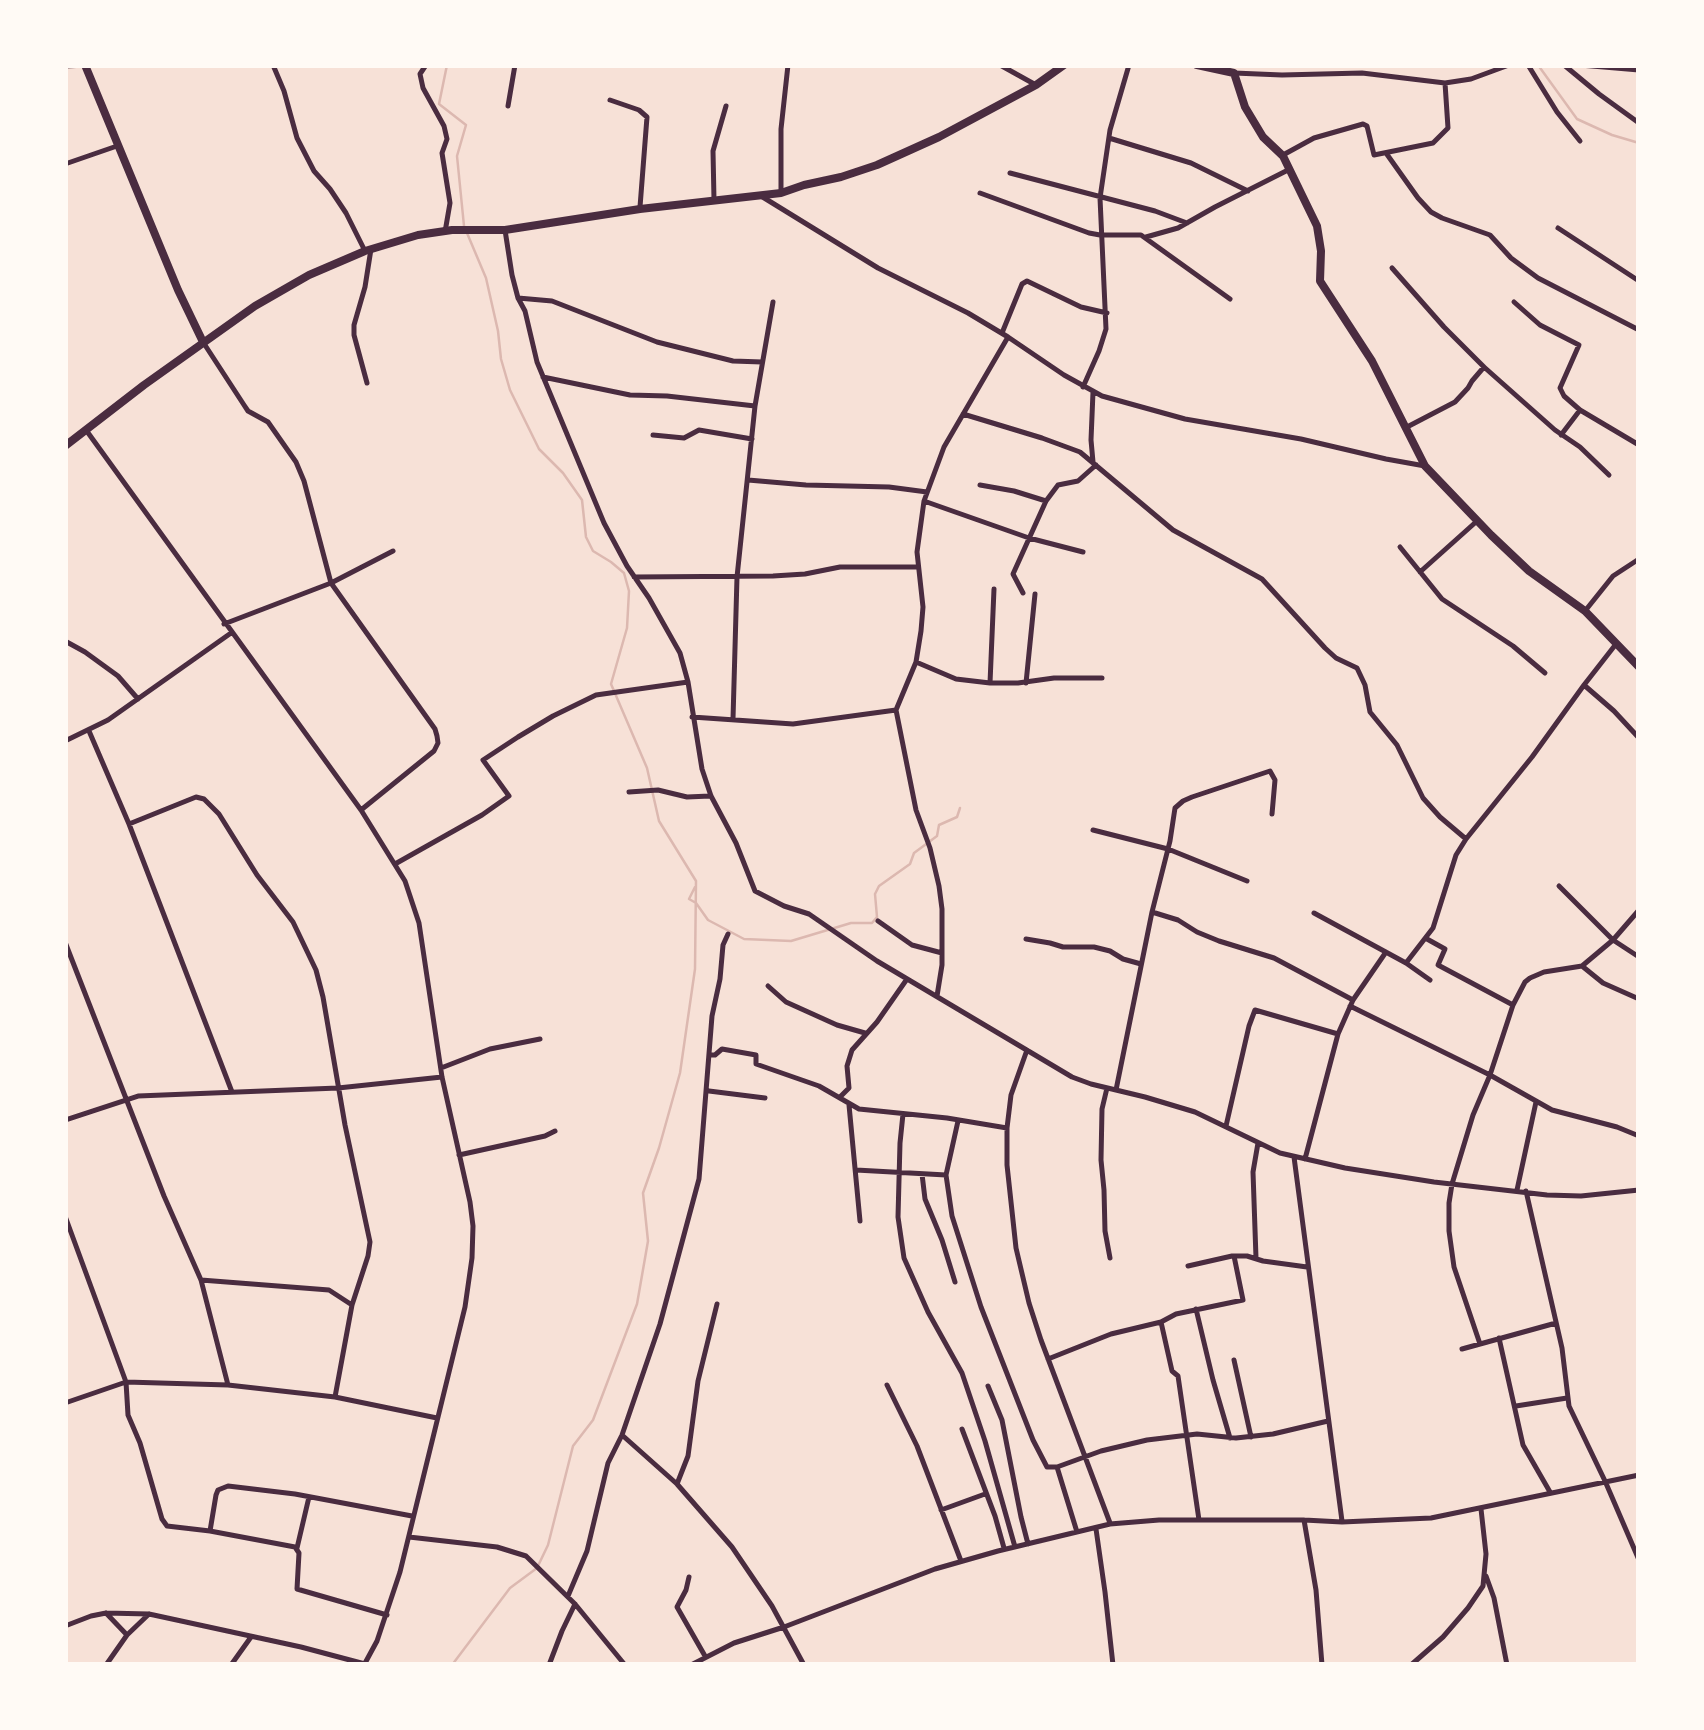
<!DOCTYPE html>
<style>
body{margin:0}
#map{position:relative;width:1704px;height:1730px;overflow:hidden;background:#f7e1d7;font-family:"Fira Sans",sans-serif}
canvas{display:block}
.frame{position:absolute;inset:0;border:68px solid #fffaf5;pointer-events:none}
</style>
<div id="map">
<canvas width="1704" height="1730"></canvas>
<div class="frame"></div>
</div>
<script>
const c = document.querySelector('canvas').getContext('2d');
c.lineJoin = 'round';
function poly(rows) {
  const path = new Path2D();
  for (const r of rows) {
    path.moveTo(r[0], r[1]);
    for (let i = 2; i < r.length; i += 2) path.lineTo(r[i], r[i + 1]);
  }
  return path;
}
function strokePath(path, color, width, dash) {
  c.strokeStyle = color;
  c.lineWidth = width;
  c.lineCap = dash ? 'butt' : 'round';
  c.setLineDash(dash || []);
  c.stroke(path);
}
const stream = poly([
 [447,65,439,104,466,125,457,156,464,226],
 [1538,65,1577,119,1612,135,1639,143],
 [695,887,689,899,696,903,708,920,744,939,791,941,851,923,872,923,877,917,875,894,879,886,910,864,914,853,937,836,939,825,957,817,960,808],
 [452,1665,510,1588,537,1568,548,1545,573,1446,593,1420,637,1304,648,1241,643,1193,659,1148,680,1073,695,969,696,881,659,821,647,768,611,684,627,628,629,591,624,573,611,562,593,551,586,537,582,500,563,473,539,449,510,390,501,359,498,331,486,278,467,233]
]);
const minor = poly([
 [273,65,284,91,297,138,314,171,330,189,346,213,365,251],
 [426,65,420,74,423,88,444,126,447,139,442,153,450,203,445,232],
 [1000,65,1036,85],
 [1528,65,1557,112,1580,141],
 [1564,65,1599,94,1639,123],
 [1580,65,1639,70],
 [65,66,87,65],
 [1234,73,1282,75,1362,73,1445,83,1471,79,1509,65],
 [610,100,639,110,647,117,640,207],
 [508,106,515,65],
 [1109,138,1191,163,1248,191],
 [1386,153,1418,198,1431,212,1442,218,1490,235,1511,258,1538,278,1639,330],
 [1283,155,1314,138,1363,124,1367,126,1374,155,1433,143,1448,128,1445,83],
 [65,164,117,146],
 [1010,173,1155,211,1187,223],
 [781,192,781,129,788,65],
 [980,193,1089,233,1100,235,1141,235,1230,299],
 [761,196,878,268,968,313,1008,337,1064,375,1102,396,1185,419,1301,439,1386,459,1425,466],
 [714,200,713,151,726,106],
 [1558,228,1639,281],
 [505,230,512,275,518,298,525,311,537,362,604,523,627,566,649,598,680,653,688,682,702,769,711,796,736,843,755,891,784,906,809,914,877,961,1072,1077,1091,1084,1145,1097,1195,1112,1280,1153,1345,1168,1434,1182,1547,1195,1581,1196,1639,1190],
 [1146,237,1178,228,1215,207,1290,169],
 [1392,268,1444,327,1484,367,1555,430,1580,447,1609,475],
 [518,298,552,301,657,342,733,361,762,362],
 [1514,302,1540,325,1579,345,1560,388,1564,396,1580,410,1639,445],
 [1002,333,1022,284,1027,281,1081,307,1107,313],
 [203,342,244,405,248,411,268,422,296,462,304,481,331,583,435,729,437,736,438,743,434,751,361,810],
 [543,377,630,395,667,396,755,406],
 [367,383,354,335,354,325,365,287,371,249],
 [1083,387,1099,351,1106,329,1100,198,1110,130,1129,65],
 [1093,392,1091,440,1093,462],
 [963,414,1042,438,1080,452,1173,530,1262,579,1325,648,1336,658,1357,668,1365,685,1370,712,1397,745,1423,798,1440,817,1466,839],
 [1407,427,1455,402,1468,388,1472,381,1484,367],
 [86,430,361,810,405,881,419,923,442,1077,470,1202,473,1226,472,1258,465,1307,400,1572,377,1641,364,1665],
 [653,435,684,438,699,430,752,439],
 [1561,435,1580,410],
 [748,480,806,485,889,487,927,492],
 [980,485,1014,491,1046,501],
 [924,501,1029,538,1083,552],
 [1400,547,1442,599,1513,646,1545,673],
 [1420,572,1477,521],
 [634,577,773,576,805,574,840,567,918,567],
 [1023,593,1013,574,1046,501,1058,485,1078,481,1096,465],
 [1585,611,1613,576,1639,559],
 [224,624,331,583,393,551],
 [65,641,85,652,118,676,138,699],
 [916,662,956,679,990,683,1018,683,1054,678,1102,678],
 [990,683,994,589],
 [1026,683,1035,594],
 [1584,685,1614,711,1639,738],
 [692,717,793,724,896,710],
 [733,719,737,577,755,406,773,302],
 [89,731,129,824,232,1092],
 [65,741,108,720,231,633],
 [629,792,658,790,687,797,710,796],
 [129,824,196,797,204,799,219,814,257,875,293,922,316,970,323,997,345,1125,370,1242,368,1256,352,1305,335,1397],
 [1093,830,1168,849,1247,881],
 [395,864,482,815,509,796,483,760,518,737,553,716,596,695,688,682],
 [1559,886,1613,940,1639,957],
 [1152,912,1178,920,1197,932,1219,941,1274,958,1353,1000],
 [1314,913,1406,963,1430,980],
 [878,921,912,945,942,953],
 [1026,939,1050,943,1063,947,1094,947,1110,951,1123,959,1141,964],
 [1427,939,1445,949,1438,965,1513,1005],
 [65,942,164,1196,201,1280,228,1385],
 [1406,963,1433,928,1456,855,1466,839,1532,757,1584,685,1616,644],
 [1582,966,1603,983,1639,999],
 [768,986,786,1002,837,1025,865,1033],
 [937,996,942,965,942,909,939,886,930,848,916,810,896,710,916,662,921,631,923,607,917,552,924,501,944,447,1008,337],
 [1350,1006,1490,1075,1552,1110,1617,1127,1639,1136],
 [1027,1050,1011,1095,1007,1128,1007,1165,1016,1248,1029,1303,1041,1340,1110,1523],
 [710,1055,715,1055,722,1049,756,1055,756,1064,819,1086,859,1109,947,1118,1007,1128],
 [441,1068,490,1049,540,1039],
 [1107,1088,1102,1109,1101,1160,1104,1190,1105,1231,1110,1258],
 [1116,1090,1152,912,1170,841,1175,808,1183,801,1192,797,1270,771,1275,780,1272,814],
 [709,1091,765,1098],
 [840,1097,849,1088,847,1066,852,1050,877,1022,907,979],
 [849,1105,860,1221],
 [903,1114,900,1143,898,1217,904,1258,928,1312,962,1373,985,1441,1015,1547],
 [65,1120,138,1096,338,1088,442,1077],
 [958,1121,946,1175,952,1216,981,1307,1033,1440,1047,1467,1057,1467,1101,1451,1147,1440,1197,1434,1236,1438,1273,1434,1328,1421],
 [1226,1126,1249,1026,1255,1010,1338,1034],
 [459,1155,545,1136,555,1131],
 [1294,1157,1342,1521],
 [1305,1159,1338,1034,1353,1000,1386,952],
 [856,1170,946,1175],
 [922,1174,925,1199,942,1240,955,1282],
 [1517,1190,1536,1102],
 [1526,1191,1562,1348,1569,1406,1605,1481,1639,1560],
 [65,1216,126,1382,128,1415,140,1443,162,1519,167,1526,210,1531,216,1495,218,1490,228,1486,295,1494,412,1516],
 [1256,1258,1253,1172,1258,1143],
 [1188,1266,1232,1256,1247,1256,1263,1261,1307,1267],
 [201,1280,329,1290,352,1305],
 [1196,1309,1213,1380,1230,1438],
 [1161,1322,1172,1371,1178,1376,1199,1520],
 [1499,1338,1523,1445,1550,1492],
 [1480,1344,1454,1267,1449,1231,1449,1203,1452,1184,1473,1115,1490,1075,1513,1005,1525,982,1530,978,1544,972,1582,966,1613,940,1639,910],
 [1462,1349,1556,1323],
 [1048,1359,1111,1334,1161,1322,1176,1314,1243,1300,1234,1256],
 [1234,1360,1251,1437],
 [887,1385,917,1446,961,1561],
 [988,1386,1002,1420,1021,1517,1028,1544],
 [65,1403,126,1382,228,1385,335,1397,437,1418],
 [1516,1406,1567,1398],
 [962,1429,995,1516,1004,1548],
 [622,1435,677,1484,732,1547,772,1606,804,1665],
 [1057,1467,1077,1532],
 [677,1484,688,1456,698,1381,717,1304],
 [941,1510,985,1494],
 [1304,1520,1316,1590,1322,1665],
 [1096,1529,1105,1592,1113,1665],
 [210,1531,295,1547,299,1553,297,1589,387,1615],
 [409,1537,497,1547,526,1556,575,1604,625,1665],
 [297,1548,309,1497],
 [1486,1576,1494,1598,1507,1665],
 [689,1577,686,1590,677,1607,705,1656],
 [568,1596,587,1551,608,1463,622,1435,660,1324,699,1179,712,1016,720,979,723,945,728,934],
 [106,1613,127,1635],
 [65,1626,91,1616,106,1613,149,1614,301,1647,365,1664],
 [106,1665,127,1635,149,1614],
 [231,1665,251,1637],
 [549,1665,562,1631,575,1604],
 [691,1665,734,1643,784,1627,935,1569,998,1551,1110,1524,1159,1520,1304,1520,1342,1522,1431,1518,1639,1475],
 [1411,1665,1443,1637,1468,1608,1483,1586,1486,1554,1481,1509]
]);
const tertiary = poly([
 [85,65,178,290,203,342],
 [1197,65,1234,73,1245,107,1263,137,1283,156,1317,226,1321,251,1320,281,1372,361,1425,466,1491,535,1529,571,1585,611,1639,667],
 [65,446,144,385,255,306,309,275,365,251,418,235,452,230,505,230,640,209,781,193,804,185,841,177,877,165,939,137,1036,85,1064,65]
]);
strokePath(stream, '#dcb8b0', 2.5);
strokePath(minor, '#4a2c40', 5);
strokePath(tertiary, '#4a2c40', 8);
</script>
